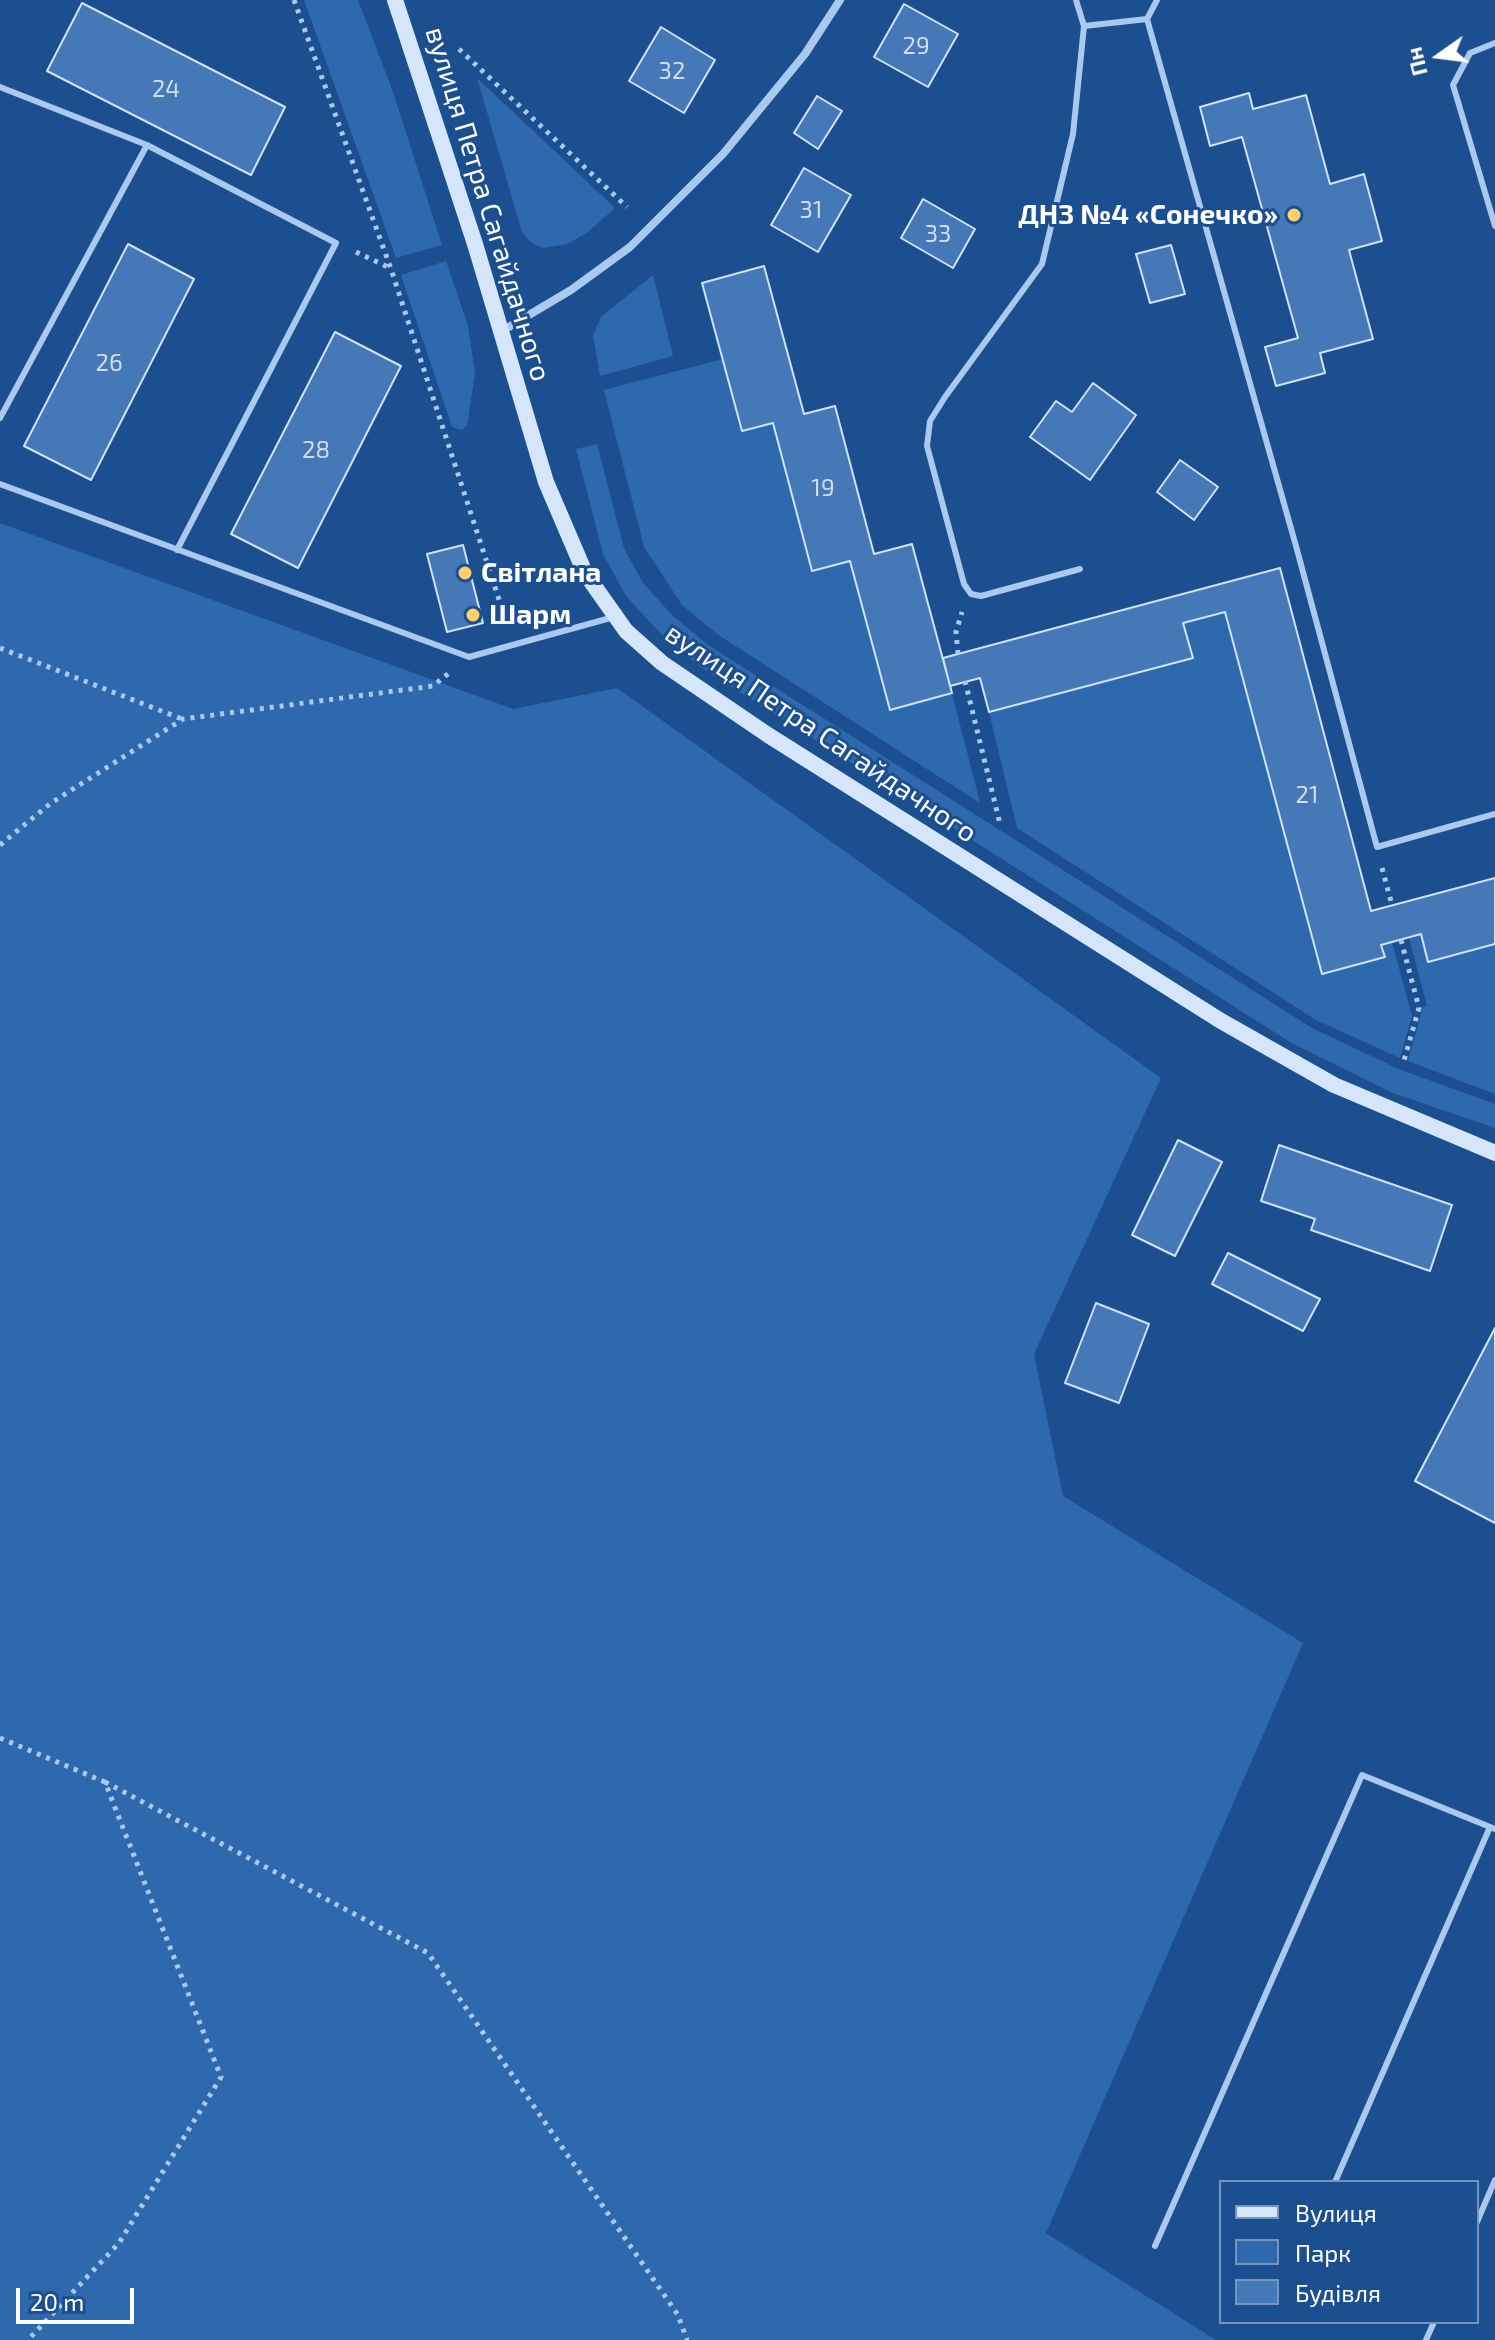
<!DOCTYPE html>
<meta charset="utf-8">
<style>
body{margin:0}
#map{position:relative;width:1495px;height:2340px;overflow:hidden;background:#1b4f8f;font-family:"Exo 2",sans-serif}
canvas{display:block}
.legend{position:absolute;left:1219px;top:2180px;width:260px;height:144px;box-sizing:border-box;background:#1b4f8f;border:2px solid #7695bc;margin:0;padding:10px 14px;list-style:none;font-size:24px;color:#fff}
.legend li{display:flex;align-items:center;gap:16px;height:40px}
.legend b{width:40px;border:2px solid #7695bc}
.north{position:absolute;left:1399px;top:16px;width:80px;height:80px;-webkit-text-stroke:6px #1b4f8f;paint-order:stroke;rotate:256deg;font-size:22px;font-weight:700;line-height:32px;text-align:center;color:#fff}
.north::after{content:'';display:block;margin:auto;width:28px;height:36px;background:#fff;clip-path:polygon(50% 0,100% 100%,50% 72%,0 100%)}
.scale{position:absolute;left:16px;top:2288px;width:118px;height:36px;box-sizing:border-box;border:4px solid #fff;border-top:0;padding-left:10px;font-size:24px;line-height:28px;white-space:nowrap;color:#fff;-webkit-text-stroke:6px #1b4f8f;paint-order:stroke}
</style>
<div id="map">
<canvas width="1495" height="2340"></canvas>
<ul class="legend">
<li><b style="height:10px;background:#d6e6fa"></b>Вулиця</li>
<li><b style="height:22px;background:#2e69ad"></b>Парк</li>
<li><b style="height:22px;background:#4478b7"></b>Будівля</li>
</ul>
<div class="north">Пн</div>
<div class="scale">20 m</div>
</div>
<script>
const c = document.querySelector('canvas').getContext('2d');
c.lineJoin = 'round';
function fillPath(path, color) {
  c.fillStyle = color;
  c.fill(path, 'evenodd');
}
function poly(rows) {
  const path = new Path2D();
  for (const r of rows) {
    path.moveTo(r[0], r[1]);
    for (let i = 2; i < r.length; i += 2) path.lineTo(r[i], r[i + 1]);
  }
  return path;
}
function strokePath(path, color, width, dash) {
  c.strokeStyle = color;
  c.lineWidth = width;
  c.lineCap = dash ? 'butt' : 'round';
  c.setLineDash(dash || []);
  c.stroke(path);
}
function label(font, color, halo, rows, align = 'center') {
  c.font = font + ' "Exo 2",sans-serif';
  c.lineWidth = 6;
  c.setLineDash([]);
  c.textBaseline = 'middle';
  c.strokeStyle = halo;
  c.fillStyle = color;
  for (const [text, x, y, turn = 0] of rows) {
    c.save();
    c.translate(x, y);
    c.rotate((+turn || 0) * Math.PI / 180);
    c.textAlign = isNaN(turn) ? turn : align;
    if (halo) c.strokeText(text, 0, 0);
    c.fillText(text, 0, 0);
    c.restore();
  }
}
const green = poly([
 [304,0,358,0,393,92,442,245,396,258],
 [477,78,615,208,588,232,567,244,543,248,532,243,522,232],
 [446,261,468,326,475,374,467,426,462,430,452,427,401,275],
 [653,275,673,356,600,376,593,335,601,317],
 [723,359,742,431,773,423,812,570,850,561,891,710,952,693,980,803,720,636,682,605,644,547,604,390],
 [597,444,624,548,643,583,673,616,708,645,1312,1028,1401,1070,1495,1104,1495,1128,1393,1093,1293,1044,700,667,659,632,626,596,603,554,576,449],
 [0,523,513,709,617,688,1161,1078,1034,1354,1063,1496,1303,1643,1046,2233,1216,2340,0,2340],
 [1225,612,1322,974,1384,957,1381,945,1392,942,1412,1016,1400,1058,1316,1020,1017,828,989,712,1192,658,1183,623],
 [1421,934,1429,962,1495,944,1495,1094,1408,1061,1423,1007,1427,1006,1409,938]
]);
const building = poly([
 [82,3,285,107,251,175,47,71,82,3],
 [904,4,958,34,928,87,874,57,904,4],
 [661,27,715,60,684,113,629,81,661,27],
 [1249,93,1253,109,1306,95,1330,184,1364,174,1382,241,1349,250,1373,339,1320,353,1325,373,1276,386,1265,347,1298,338,1242,137,1210,146,1200,107,1249,93],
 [817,96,842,111,818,149,794,133,817,96],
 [804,168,851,195,818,252,771,225,804,168],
 [923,199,975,229,953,268,901,238,923,199],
 [128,244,194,279,91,480,24,446,128,244],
 [1171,245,1185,294,1150,303,1136,254,1171,245],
 [764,266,804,414,835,406,874,554,912,544,952,693,890,710,850,561,812,571,773,423,742,431,702,283,764,266],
 [335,332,401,366,298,568,231,534,335,332],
 [1093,383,1136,415,1090,480,1030,437,1056,401,1072,412,1093,383],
 [1180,460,1218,487,1194,520,1157,492,1180,460],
 [463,545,483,623,447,632,427,554,463,545],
 [1280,568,1371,911,1495,878,1495,944,1428,962,1421,934,1381,945,1385,957,1322,974,1225,612,1183,623,1193,658,989,712,980,678,950,686,943,658,1280,568],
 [1178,1140,1222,1162,1175,1256,1132,1235,1178,1140],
 [1279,1145,1452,1205,1430,1271,1311,1230,1315,1219,1261,1201,1279,1145],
 [1228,1253,1320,1299,1303,1331,1212,1284,1228,1253],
 [1096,1303,1149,1324,1119,1403,1065,1383,1096,1303],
 [1495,1328,1495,1523,1415,1481,1495,1328]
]);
const path = poly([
 [294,0,391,269,507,624],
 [459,49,627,207],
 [356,252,390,268],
 [0,648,182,719],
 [958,654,956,632,962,612],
 [965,681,1000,824],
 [0,845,51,803,183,719,433,686,449,673],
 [1382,868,1392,905],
 [1401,940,1419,1008,1403,1064],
 [0,1738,105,1782,221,2077,119,2243,28,2340],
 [105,1782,428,1953,678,2315,687,2340]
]);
const service = poly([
 [1076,0,1084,26,1073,134,1042,264,945,397,930,421,927,446,964,584,971,594,981,596,1080,569],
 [1147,19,1157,0],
 [1084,26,1147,19,1296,546,1377,847,1495,814],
 [1495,43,1470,53,1453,85,1495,226],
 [0,87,147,145,336,243,177,550],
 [0,418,147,145],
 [0,484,469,657,614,617],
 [1335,2182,1490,1827],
 [1477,2222,1495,2180],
 [1155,2246,1362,1775,1495,1829],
 [1426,2340,1434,2322]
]);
const minor = poly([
 [502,331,571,290,630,247,723,154,805,54,840,0]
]);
const secondary = poly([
 [395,0,475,244,546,482,585,573,626,631,662,663,768,735,1221,1021,1334,1085,1495,1153]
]);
const markers = [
 [1294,215,8,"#ffd166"],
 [465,573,8,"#ffd166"],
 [473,615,8,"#ffd166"]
];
const numberNames = [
 ["29",916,46],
 ["32",672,71],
 ["24",166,89],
 ["31",811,210],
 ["33",938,234],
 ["26",109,363],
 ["28",316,450],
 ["19",823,488],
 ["21",1307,795]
];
const streetNames = [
 ["вулиця Петра Сагайдачного",488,204,73],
 ["вулиця Петра Сагайдачного",821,733,34]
];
const poiNames = [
 ["ДНЗ №4 «Сонечко»",1278,215,"right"],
 ["Світлана",481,573],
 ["Шарм",489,615]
];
fillPath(green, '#2e69ad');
fillPath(building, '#4478b7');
strokePath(building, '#cfe3fa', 2);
strokePath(path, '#a9c9ee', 5, [4, 6]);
strokePath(service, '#a9c9ee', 6);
strokePath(minor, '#a9c9ee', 8);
strokePath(secondary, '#d6e6fa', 16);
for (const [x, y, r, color] of markers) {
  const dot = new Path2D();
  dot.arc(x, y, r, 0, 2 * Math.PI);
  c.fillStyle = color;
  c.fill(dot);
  strokePath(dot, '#1b4f8f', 3);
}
label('24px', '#d0dded', null, numberNames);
label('28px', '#fff', '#1b4f8f', streetNames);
label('bold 28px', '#fff', '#1b4f8f', poiNames, 'left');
</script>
